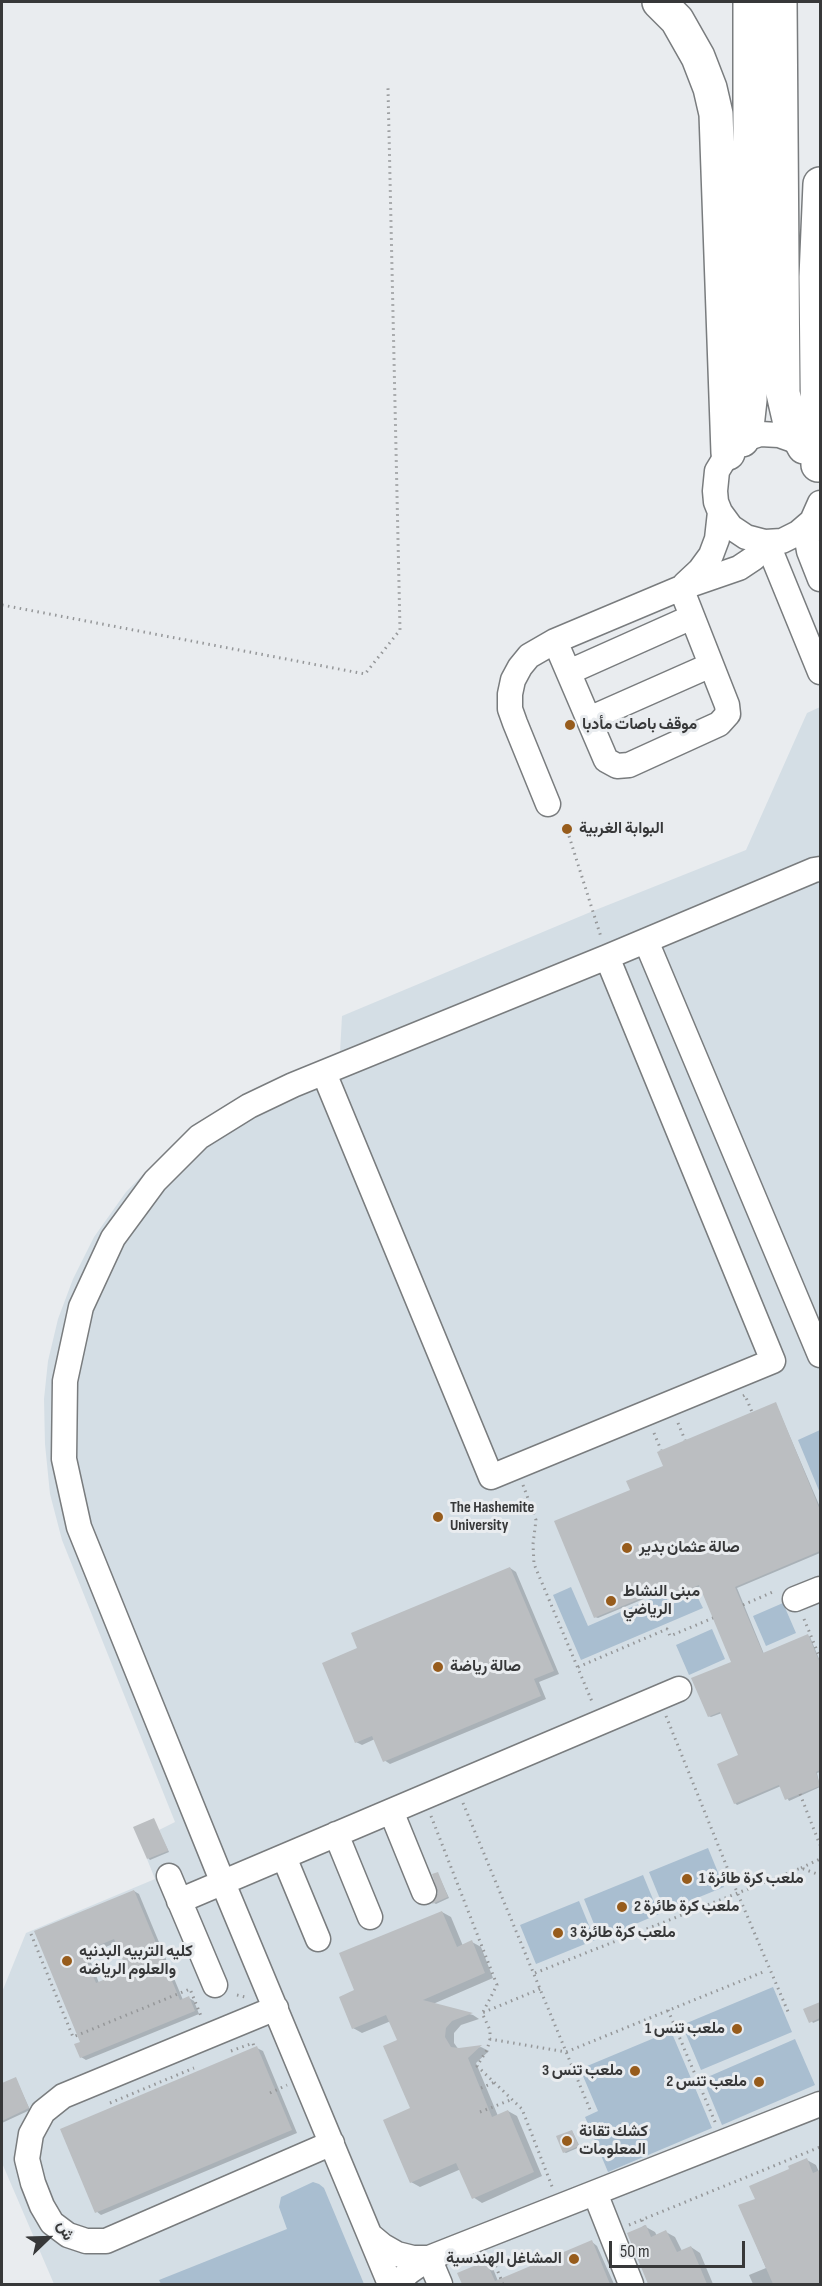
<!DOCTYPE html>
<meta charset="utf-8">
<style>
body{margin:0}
#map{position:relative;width:822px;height:2286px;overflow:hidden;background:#e9ecef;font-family:"Sofia Sans Condensed",Vazirmatn,sans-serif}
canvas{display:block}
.frame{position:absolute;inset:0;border:3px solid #373839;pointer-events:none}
.north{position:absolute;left:18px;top:2208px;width:60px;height:60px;-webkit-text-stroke:4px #e9ecef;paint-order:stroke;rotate:67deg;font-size:16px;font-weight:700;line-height:24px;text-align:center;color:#373839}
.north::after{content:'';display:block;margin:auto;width:21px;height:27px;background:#373839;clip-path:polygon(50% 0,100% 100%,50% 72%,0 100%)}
.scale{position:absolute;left:609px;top:2241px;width:136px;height:27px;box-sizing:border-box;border:3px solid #373839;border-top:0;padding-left:8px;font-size:18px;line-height:21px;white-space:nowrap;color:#373839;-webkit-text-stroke:4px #e9ecef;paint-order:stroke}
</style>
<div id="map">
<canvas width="822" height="2286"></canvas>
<div class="frame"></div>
<div class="north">ش</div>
<div class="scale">50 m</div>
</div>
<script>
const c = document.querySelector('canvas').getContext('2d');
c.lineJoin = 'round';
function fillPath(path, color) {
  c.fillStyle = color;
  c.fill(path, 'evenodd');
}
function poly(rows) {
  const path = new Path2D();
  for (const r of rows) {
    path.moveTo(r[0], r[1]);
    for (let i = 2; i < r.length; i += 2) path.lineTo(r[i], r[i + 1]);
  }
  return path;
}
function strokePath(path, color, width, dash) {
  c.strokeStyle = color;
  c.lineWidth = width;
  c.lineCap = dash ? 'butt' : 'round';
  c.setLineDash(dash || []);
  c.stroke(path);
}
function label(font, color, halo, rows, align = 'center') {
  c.font = font + ' "Sofia Sans Condensed",Vazirmatn,sans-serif';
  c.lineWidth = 6;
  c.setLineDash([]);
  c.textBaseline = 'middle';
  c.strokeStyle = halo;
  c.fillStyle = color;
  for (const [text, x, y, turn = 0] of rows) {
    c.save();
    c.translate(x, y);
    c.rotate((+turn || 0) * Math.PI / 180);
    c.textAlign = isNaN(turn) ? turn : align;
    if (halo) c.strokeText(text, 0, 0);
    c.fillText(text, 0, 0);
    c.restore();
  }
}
const built = poly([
 [820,707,820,2284,54,2284,2,2163,2,1992,26,1933,155,1879,147,1859,168,1851,159,1830,175,1822,62,1540,50,1494,45,1444,44,1399,48,1361,58,1319,73,1279,94,1237,126,1192,174,1143,212,1115,340,1053,342,1016,593,911,746,850,807,713]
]);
const green = poly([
 [820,1430,820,1493,798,1440],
 [571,1587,588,1626,664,1593,670,1605,696,1594,703,1608,581,1660,553,1595],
 [783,1603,796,1633,766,1646,753,1616],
 [712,1629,725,1659,689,1675,676,1645],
 [708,1848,724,1887,665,1911,649,1872],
 [643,1875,659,1914,600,1939,584,1899],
 [579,1901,595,1940,536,1964,520,1925],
 [773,1987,792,2032,701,2070,682,2025],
 [671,2031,712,2128,608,2172,585,2117,598,2111,580,2069],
 [795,2039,815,2085,722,2125,703,2079],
 [313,2182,319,2184,324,2188,364,2284,161,2284,159,2280,287,2229,279,2207,281,2197]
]);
const shadow = poly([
 [776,1404,820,1507,820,1553,737,1588,764,1654,808,1636,810,1637,820,1661,820,1772,817,1773,820,1787,789,1801,781,1786,737,1805,735,1803,740,1756,722,1713,711,1717,709,1716,733,1662,701,1586,676,1597,670,1588,598,1618,595,1617,632,1491,665,1466],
 [510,1568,516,1572,559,1674,539,1682,546,1699,390,1764,384,1760,375,1739,362,1745,356,1742,359,1649],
 [154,1820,169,1852,150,1860,148,1858],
 [438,1874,449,1898,436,1904,434,1903,440,1894],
 [134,1891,139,1894,183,2000,189,1998,194,2001,199,2014,86,2060,81,2057,82,2042,36,1932],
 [117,1942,129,1971,99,1983,88,1955],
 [442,1912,451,1917,463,1946,472,1942,481,1947,493,1978,433,2004,473,2015,479,2019,461,2025,454,2033,454,2043,459,2050,481,2047,489,2051,476,2063,498,2116,508,2111,517,2116,542,2176,482,2203,473,2197,461,2169,420,2187,411,2182,412,2109,399,2041,391,2021,362,2033,353,2028,356,1991],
 [820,2004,820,2020,813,2023,805,2010],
 [257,2048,263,2051,297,2133,101,2215,96,2211],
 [16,2079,30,2110,2,2123,2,2085],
 [572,2131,580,2147,566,2153,564,2152],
 [807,2160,816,2165,819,2172,820,2171,820,2284,753,2284,749,2275,766,2268,740,2206,757,2200,791,2170],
 [646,2227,655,2232,657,2236,666,2232,675,2237,682,2251,691,2247,700,2253,713,2284,650,2284,629,2234],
 [592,2242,597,2246,614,2284,464,2284,459,2274,486,2262,492,2266,498,2281]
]);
const building = poly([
 [776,1402,820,1510,820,1551,735,1587,763,1653,808,1634,820,1663,820,1770,816,1772,820,1786,785,1800,779,1785,734,1804,717,1764,738,1755,720,1712,708,1717,691,1678,731,1662,699,1585,672,1596,668,1587,594,1618,554,1521,630,1490,626,1481,663,1466,657,1452],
 [510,1567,554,1671,534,1679,541,1696,383,1762,372,1736,355,1743,322,1663,357,1648,351,1633],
 [154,1818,168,1850,147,1859,133,1827],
 [438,1872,448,1897,432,1904,438,1893,432,1874],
 [134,1890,180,2000,189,1996,195,2011,80,2058,74,2044,80,2042,34,1931],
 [114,1939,127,1970,96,1983,83,1952],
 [442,1911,457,1947,472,1940,485,1973,423,2000,473,2013,452,2021,446,2028,445,2037,451,2047,459,2048,482,2045,468,2058,492,2117,508,2110,534,2172,472,2199,456,2163,410,2183,383,2120,410,2108,383,2046,397,2040,386,2015,352,2029,339,1997,354,1990,339,1953],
 [820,2002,820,2018,809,2023,803,2009],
 [257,2046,292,2130,95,2213,60,2129],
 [16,2077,29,2108,2,2121,2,2083],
 [572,2130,579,2146,563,2153,556,2136],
 [807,2158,813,2173,820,2170,820,2284,773,2284,738,2205,755,2199,749,2186,789,2169,788,2166],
 [646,2225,651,2237,666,2230,677,2252,691,2246,707,2284,648,2284,627,2233],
 [592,2240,610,2284,462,2284,457,2273,486,2261,495,2281]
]);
const path = poly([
 [2,605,365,674,400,630,388,88],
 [569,836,601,937],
 [743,1396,745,1395,752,1412],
 [678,1423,685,1440],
 [654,1433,661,1450],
 [523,1485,536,1520,533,1544,534,1564,593,1704],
 [743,1605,775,1591],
 [804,1619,820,1658],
 [578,1667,667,1629,670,1636,713,1618],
 [666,1716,737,1892,789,2014],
 [800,1794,820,1845],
 [463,1803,591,2112],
 [431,1816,497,1985,483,2012],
 [801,1868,820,1859],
 [31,1934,73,2037,190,1989,201,2016],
 [535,1973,801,1868,820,1875],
 [540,1989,482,2013,490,2030,490,2039,566,2052,763,1972],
 [237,1995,245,1997],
 [668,2010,715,2122],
 [490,2039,487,2050,477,2066,522,2109,553,2189],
 [231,2051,253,2043,254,2047],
 [481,2088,495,2082],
 [270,2093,287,2085],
 [110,2103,194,2068],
 [480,2112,513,2099],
 [642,2220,644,2226],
 [629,2225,820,2147],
 [491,2255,503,2284]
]);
const minor = poly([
 [807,450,796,441,779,435,760,434,742,440,728,453,717,471,715,491,716,502,720,512,731,527,746,537,765,542,782,541,798,533,812,521,820,503],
 [818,529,805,528,809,551,820,579],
 [685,584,700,570,711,555,717,539,720,512],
 [555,641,606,760,617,766,629,765,719,724,728,714,727,705,681,588],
 [569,672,692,617],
 [589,719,711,665],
 [548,804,515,723,510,709,510,694,513,680,520,667,529,656,555,641,681,588,739,568,754,558,765,542,773,557,820,672],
 [646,941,820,1355],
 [324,1073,491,1477,773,1361,607,957],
 [795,1599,820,1589],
 [391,1811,424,1892],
 [336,1834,370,1917],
 [284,1857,318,1939],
 [169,1876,215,1985],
 [179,1901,679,1689],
 [276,2008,63,2096,43,2112,31,2134,27,2159,33,2183,42,2206,52,2223,68,2235,86,2241,106,2241,332,2143],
 [595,2193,631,2284],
 [371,2236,383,2246,397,2254,413,2258,429,2258],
 [429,2258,440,2284],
 [390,2284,223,1883,79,1527,64,1459,65,1381,81,1307,113,1238,155,1181,199,1137,249,1106,293,1085,607,957,814,870,820,869],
 [396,2284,409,2272,429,2258,820,2104]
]);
const highway = poly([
 [659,2,677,20,698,57,710,88,716,114,728,453],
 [780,2,783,393,789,419,804,447],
 [742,440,747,427,750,400,750,2],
 [818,465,816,277,820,184]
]);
const markers = [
 [570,725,6,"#975c1c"],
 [567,829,6,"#975c1c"],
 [438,1517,6,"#975c1c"],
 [627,1548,6,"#975c1c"],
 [611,1601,6,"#975c1c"],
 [438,1667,6,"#975c1c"],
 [687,1879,6,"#975c1c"],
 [622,1907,6,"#975c1c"],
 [558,1933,6,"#975c1c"],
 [67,1961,6,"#975c1c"],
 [737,2029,6,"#975c1c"],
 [635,2071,6,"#975c1c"],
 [759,2082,6,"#975c1c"],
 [567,2141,6,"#975c1c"],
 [574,2259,6,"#975c1c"]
];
const poiNames = [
 ["موقف باصات مأدبا",582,725],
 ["البوابة الغربية",579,829],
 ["The Hashemite",450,1508],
 ["University",450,1526],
 ["صالة عثمان بدير",639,1548],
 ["مبنى النشاط",623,1592],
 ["الرياضي",623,1610],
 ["صالة رياضة",450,1667],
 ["ملعب كرة طائرة 1",699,1879],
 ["ملعب كرة طائرة 2",634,1907],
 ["ملعب كرة طائرة 3",570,1933],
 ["كليه التربيه البدنيه",79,1952],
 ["والعلوم الرياضه",79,1970],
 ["ملعب تنس 1",725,2029,"right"],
 ["ملعب تنس 3",623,2071,"right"],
 ["ملعب تنس 2",747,2082,"right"],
 ["كشك تقانة",579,2132],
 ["المعلومات",579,2150],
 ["المشاغل الهندسية",562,2259,"right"]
];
fillPath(built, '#d4dee5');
fillPath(green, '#a9bed0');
fillPath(shadow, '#0003');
fillPath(building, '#bbbec1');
strokePath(minor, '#797c7e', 27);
strokePath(highway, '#797c7e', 36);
strokePath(path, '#959799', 3, [1.5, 4.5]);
strokePath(minor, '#fff', 24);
strokePath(highway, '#fff', 33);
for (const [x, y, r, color] of markers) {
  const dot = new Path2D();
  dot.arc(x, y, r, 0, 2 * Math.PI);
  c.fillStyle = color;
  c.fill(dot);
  strokePath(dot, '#e9ecef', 2);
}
label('bold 16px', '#373839', '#e9ecef', poiNames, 'left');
</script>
